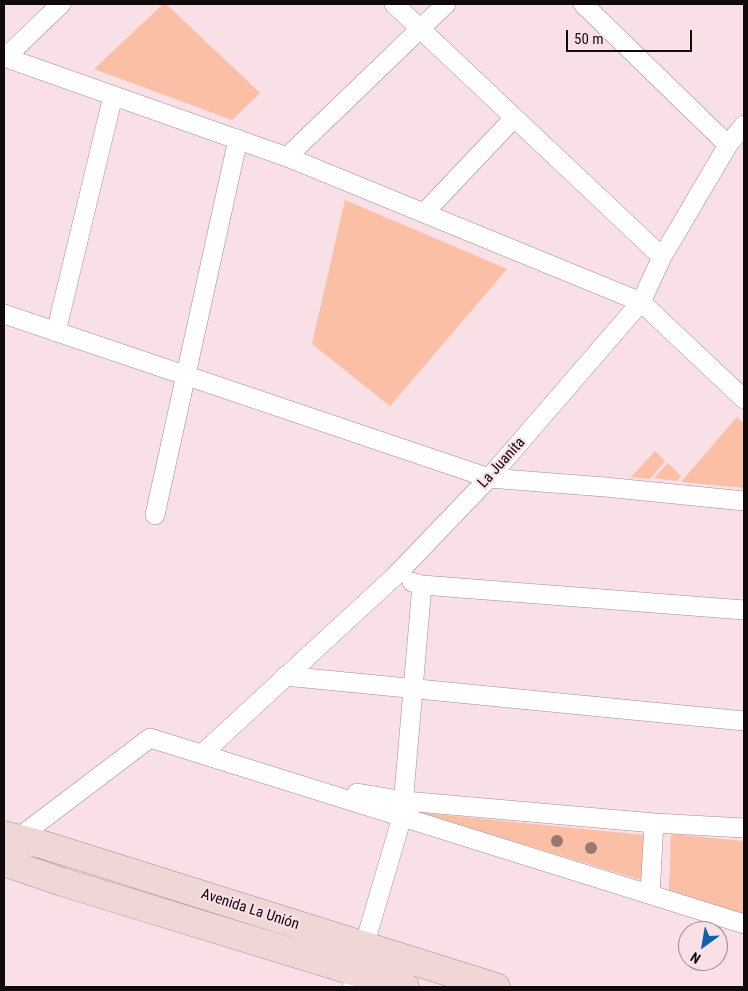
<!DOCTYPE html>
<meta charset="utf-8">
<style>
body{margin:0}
#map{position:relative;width:748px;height:991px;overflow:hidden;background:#f9e0e6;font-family:"Roboto Condensed",sans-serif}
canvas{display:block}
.frame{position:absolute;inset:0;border:5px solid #110a0c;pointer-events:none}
.north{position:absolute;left:678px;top:921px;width:50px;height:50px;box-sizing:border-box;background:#f9e0e6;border:1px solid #9c8a8f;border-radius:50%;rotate:212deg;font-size:14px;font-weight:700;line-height:20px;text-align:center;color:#110a0c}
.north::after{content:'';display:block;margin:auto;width:18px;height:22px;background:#0d60ae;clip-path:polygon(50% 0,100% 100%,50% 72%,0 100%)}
.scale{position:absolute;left:566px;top:30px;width:126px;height:22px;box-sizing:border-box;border:2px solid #110a0c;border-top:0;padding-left:6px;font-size:15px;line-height:18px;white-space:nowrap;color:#110a0c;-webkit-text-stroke:4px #f9e0e6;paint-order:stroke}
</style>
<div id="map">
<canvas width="748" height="991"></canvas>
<div class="frame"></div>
<div class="north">N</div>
<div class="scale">50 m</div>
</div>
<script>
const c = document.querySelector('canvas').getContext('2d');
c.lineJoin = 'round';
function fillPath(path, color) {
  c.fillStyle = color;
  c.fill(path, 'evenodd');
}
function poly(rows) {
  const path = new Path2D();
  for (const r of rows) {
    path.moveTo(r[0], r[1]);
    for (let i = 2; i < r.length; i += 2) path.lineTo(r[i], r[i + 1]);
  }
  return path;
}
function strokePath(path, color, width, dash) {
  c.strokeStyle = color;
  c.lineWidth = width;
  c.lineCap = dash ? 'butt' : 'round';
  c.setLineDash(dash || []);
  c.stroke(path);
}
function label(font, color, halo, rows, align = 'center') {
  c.font = font + ' "Roboto Condensed",sans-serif';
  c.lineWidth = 4.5;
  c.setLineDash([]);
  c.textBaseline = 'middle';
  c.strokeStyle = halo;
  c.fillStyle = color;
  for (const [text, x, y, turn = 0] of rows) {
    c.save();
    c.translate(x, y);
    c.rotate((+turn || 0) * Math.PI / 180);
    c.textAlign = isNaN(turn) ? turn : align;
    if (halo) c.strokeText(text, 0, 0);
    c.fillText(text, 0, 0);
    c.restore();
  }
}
const green = poly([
 [163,4,166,4,260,93,232,120,94,69],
 [345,200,507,269,390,406,312,344],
 [737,417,744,424,744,488,681,482],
 [655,451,665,461,650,479,631,477],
 [668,463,681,476,677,481,654,478],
 [424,813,644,835,641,880,424,814],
 [671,834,744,841,744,914,669,890]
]);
const street = poly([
 [394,4,662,257],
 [583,4,728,145],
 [4,57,287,157,641,302,744,399],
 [5,58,61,4],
 [287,157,446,4],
 [424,213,514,118],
 [4,314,489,478,605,487,744,501],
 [56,332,113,96],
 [155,515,238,139],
 [412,582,422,585,744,610],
 [285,676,744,721],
 [202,754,395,576,489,478,641,302,662,257,728,145,744,125],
 [357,793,405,801,654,823,744,828],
 [18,838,150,738,744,924],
 [650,894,654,823],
 [352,987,402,817,422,585]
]);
const secondary = poly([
 [4,835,44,845,496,987],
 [4,862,62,882,405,987]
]);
const trees = [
 [557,841],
 [591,848]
];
const streetNames = [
 ["La Juanita",502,463,-48],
 ["Avenida La Unión",250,910,18]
];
fillPath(green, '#fabfa5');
strokePath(street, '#a28b90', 20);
strokePath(secondary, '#a28b90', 29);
strokePath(street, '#fff', 19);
strokePath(secondary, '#efd7d6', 28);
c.fillStyle = '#987870';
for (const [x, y] of trees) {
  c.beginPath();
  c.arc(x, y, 6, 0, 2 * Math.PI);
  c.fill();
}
label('15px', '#110a0c', '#f9e0e6', streetNames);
</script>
